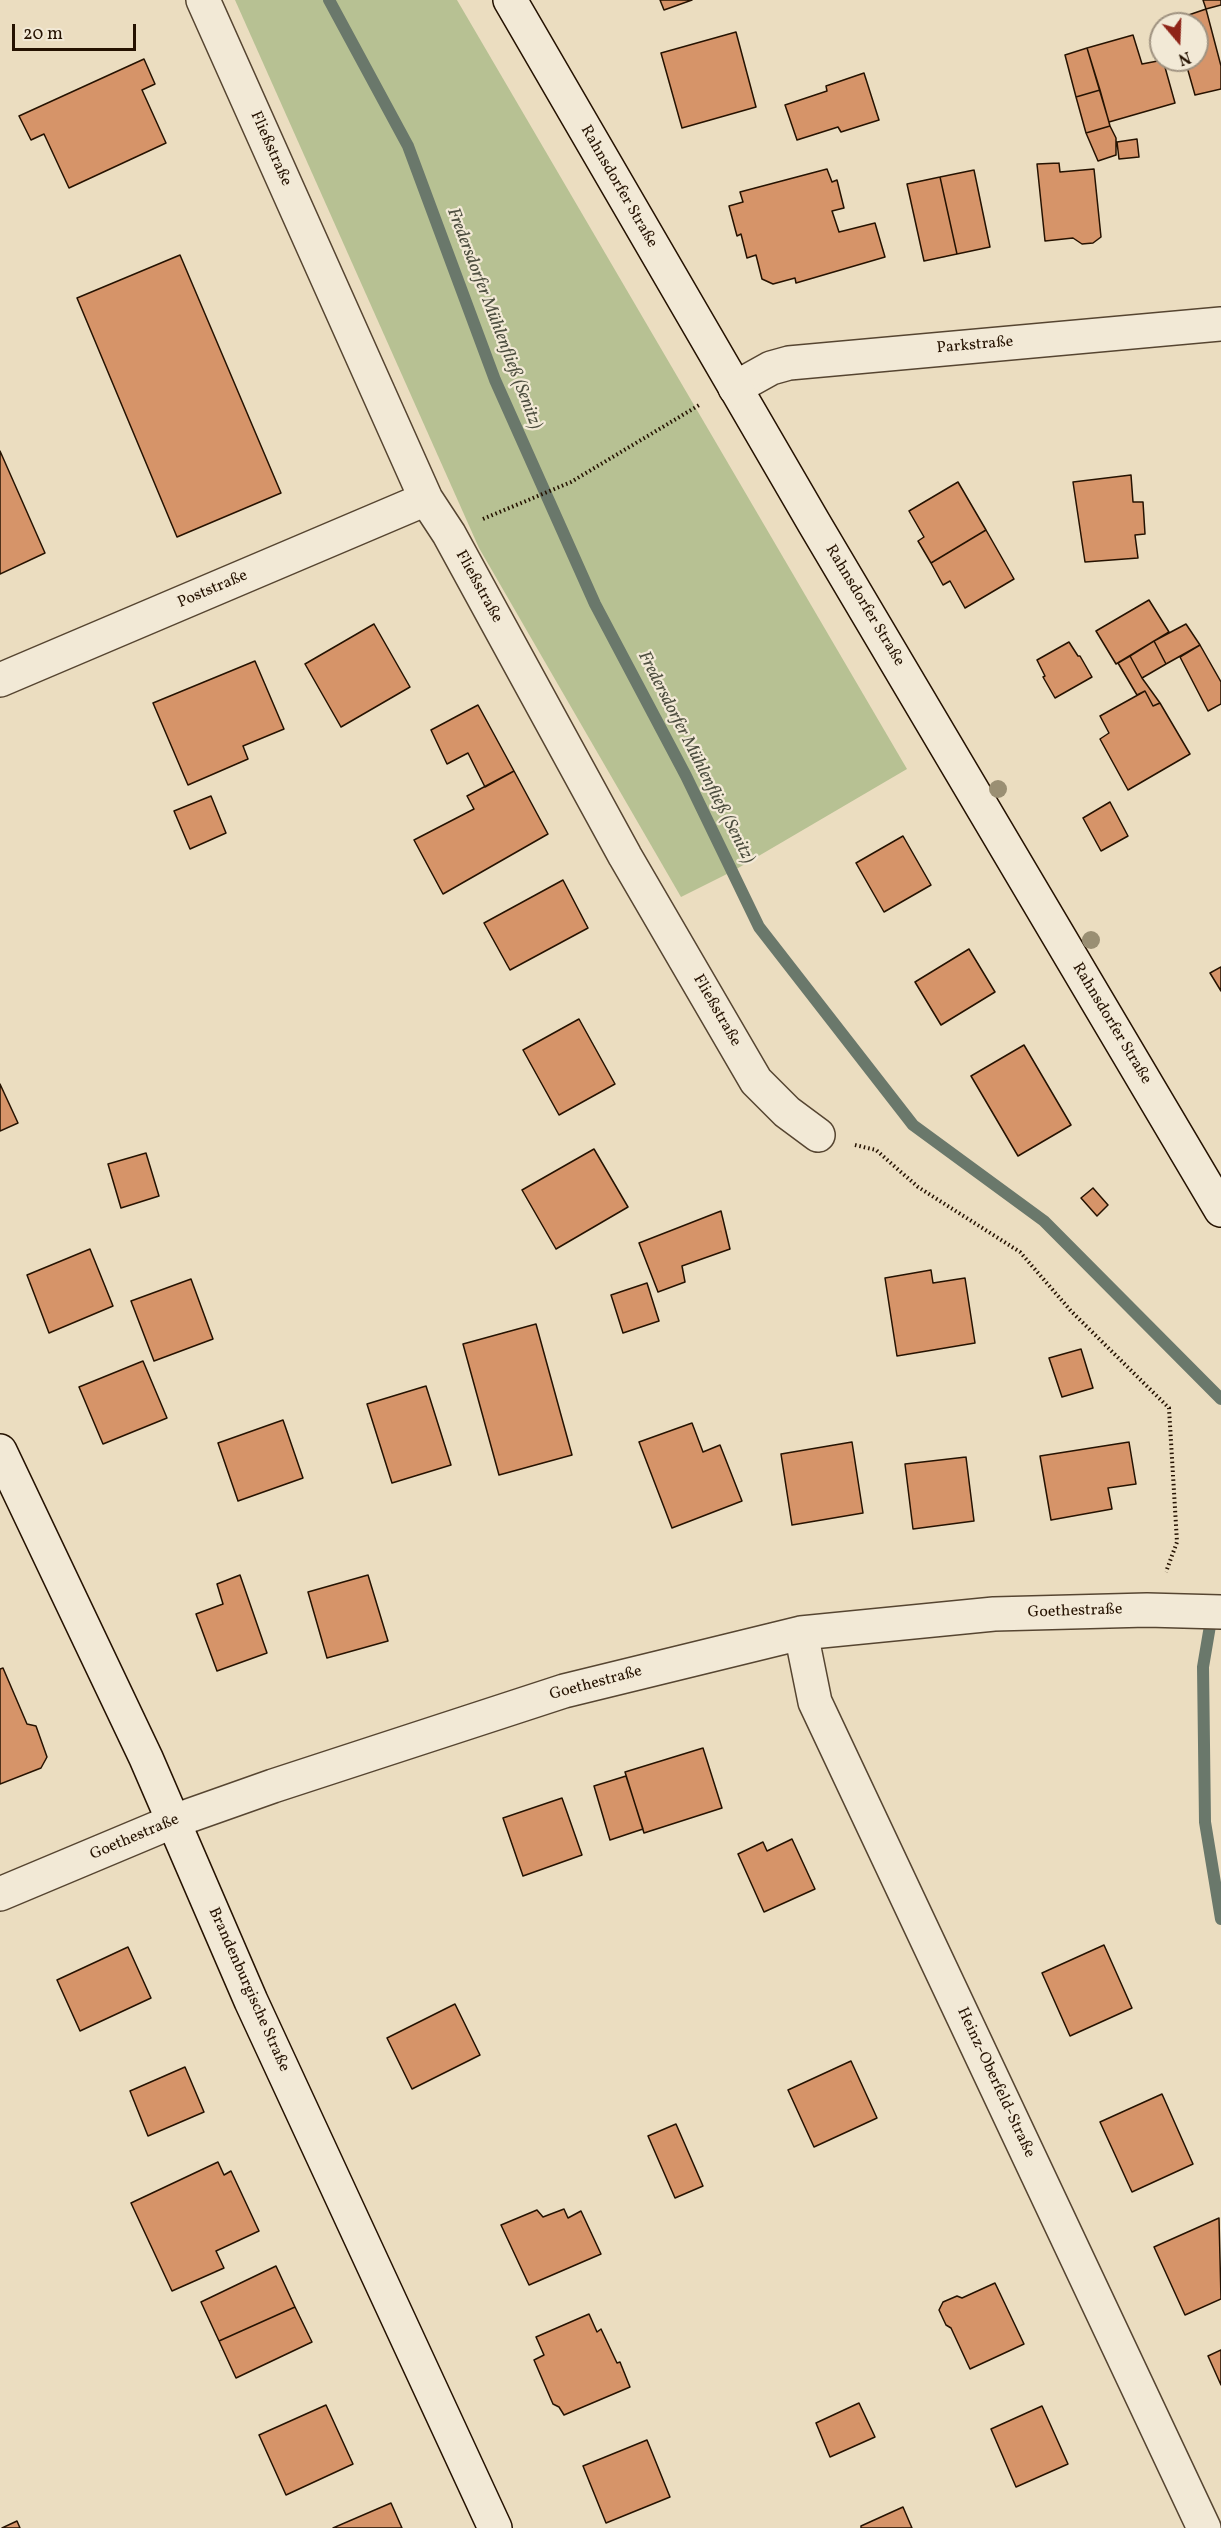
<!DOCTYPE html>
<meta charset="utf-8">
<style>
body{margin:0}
#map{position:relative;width:1221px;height:2528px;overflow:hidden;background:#ebddc0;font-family:Vollkorn,serif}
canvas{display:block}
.north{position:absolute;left:1149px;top:12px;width:60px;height:60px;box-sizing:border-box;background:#f2e9d6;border:2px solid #a09381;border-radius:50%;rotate:161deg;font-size:16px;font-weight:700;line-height:24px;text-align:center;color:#251201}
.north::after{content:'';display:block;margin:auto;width:21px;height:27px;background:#8f2418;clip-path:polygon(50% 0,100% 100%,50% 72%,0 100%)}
.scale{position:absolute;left:12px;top:24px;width:124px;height:27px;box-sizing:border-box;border:3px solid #251201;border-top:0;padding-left:8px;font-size:18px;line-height:21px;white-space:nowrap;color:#251201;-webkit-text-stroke:4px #f2e9d6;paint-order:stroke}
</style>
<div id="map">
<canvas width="1221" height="2528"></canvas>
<div class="north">N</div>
<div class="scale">20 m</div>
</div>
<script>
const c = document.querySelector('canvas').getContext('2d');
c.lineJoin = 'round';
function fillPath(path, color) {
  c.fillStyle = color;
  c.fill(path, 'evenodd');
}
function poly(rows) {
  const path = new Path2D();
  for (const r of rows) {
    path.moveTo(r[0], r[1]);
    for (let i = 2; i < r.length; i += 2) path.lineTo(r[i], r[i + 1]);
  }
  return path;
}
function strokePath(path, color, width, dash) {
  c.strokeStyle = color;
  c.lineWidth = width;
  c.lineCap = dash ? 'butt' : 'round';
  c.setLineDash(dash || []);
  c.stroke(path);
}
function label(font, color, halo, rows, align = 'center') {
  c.font = font + ' Vollkorn,serif';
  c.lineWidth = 4.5;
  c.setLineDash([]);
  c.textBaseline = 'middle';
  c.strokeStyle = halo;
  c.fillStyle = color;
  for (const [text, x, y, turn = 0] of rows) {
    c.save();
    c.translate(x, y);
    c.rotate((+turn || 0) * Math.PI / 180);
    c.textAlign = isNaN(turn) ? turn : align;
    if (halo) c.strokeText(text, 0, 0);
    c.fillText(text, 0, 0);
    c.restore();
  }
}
const green = poly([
 [235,0,457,0,907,769,733,871,681,897,479,548]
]);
const stream = poly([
 [329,0,408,146,495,380,595,604,686,776,759,927,913,1125,1044,1221,1221,1399],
 [1212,1614,1203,1667,1205,1822,1221,1919]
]);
const building = poly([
 [660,0,692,0,664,10,660,0],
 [1203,0,1221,0,1221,5,1206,9,1203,0],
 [1206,9,1221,66,1221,89,1195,95,1185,60,1197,60,1197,24,1175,24,1174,20,1206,9],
 [736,32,756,107,682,128,661,53,736,32],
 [1133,35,1142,64,1163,60,1175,103,1109,122,1087,48,1133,35],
 [1087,48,1100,90,1076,97,1065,55,1087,48],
 [144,59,155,84,142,90,166,143,69,188,44,134,31,140,19,116,144,59],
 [864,73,879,120,841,132,838,127,797,140,785,105,827,91,826,86,864,73],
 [1100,90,1110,126,1086,133,1076,97,1100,90],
 [1110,126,1116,138,1116,155,1098,161,1086,133,1110,126],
 [1137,139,1139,157,1119,159,1117,142,1137,139],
 [1059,163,1060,172,1094,169,1101,237,1093,243,1082,244,1073,238,1045,241,1037,164,1059,163],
 [827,169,832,182,837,180,844,208,832,211,839,232,875,223,885,257,796,283,795,278,773,284,762,279,756,255,747,258,741,234,737,236,729,206,743,202,740,192,827,169],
 [974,170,990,247,957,254,940,177,974,170],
 [940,177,957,254,924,261,907,184,940,177],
 [180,255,281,493,177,537,77,298,180,255],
 [0,451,45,553,0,574,0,451],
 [1131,475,1133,502,1143,502,1145,534,1135,535,1138,558,1085,562,1073,482,1131,475],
 [958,482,986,530,931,563,918,541,924,537,909,511,958,482],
 [986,530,1014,579,965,608,950,581,943,585,931,563,986,530],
 [1149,600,1169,632,1116,664,1096,631,1149,600],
 [374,624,410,687,341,727,305,664,374,624],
 [1186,624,1200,645,1166,664,1154,641,1186,624],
 [1154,641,1166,664,1142,678,1130,656,1154,641],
 [1069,642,1078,656,1080,656,1092,677,1055,698,1043,677,1045,676,1037,660,1069,642],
 [1200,645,1221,682,1221,704,1208,711,1180,657,1200,645],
 [1130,656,1142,678,1160,703,1153,706,1145,691,1137,695,1118,663,1130,656],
 [255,661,284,729,243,746,248,759,188,785,153,703,255,661],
 [1145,691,1153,706,1160,703,1190,754,1128,790,1100,739,1109,733,1100,716,1145,691],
 [478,705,514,771,485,787,468,753,447,764,431,730,478,705],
 [514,771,548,834,443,894,414,840,474,809,467,796,514,771],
 [211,796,226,833,190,849,174,811,211,796],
 [1110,802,1128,836,1101,851,1083,818,1110,802],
 [903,836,931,885,884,912,856,863,903,836],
 [563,880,588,928,510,970,484,923,563,880],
 [969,949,995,992,941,1025,915,982,969,949],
 [1221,967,1221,991,1210,973,1221,967],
 [579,1019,615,1084,559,1115,523,1050,579,1019],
 [1024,1045,1071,1125,1018,1156,971,1076,1024,1045],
 [0,1084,18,1123,0,1131,0,1084],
 [594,1149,628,1207,556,1249,522,1190,594,1149],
 [146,1153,159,1196,121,1208,108,1164,146,1153],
 [1093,1188,1108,1205,1097,1216,1081,1198,1093,1188],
 [721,1211,730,1249,682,1266,685,1282,658,1292,639,1243,721,1211],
 [90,1249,113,1306,49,1333,27,1275,90,1249],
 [931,1270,933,1283,965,1278,975,1343,897,1356,885,1278,931,1270],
 [191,1279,213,1339,154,1361,131,1301,191,1279],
 [647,1283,659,1321,623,1333,611,1295,647,1283],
 [536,1324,572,1455,499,1475,463,1344,536,1324],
 [1081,1349,1093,1388,1062,1397,1049,1358,1081,1349],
 [143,1361,167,1418,103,1444,79,1387,143,1361],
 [426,1386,451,1465,392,1483,367,1404,426,1386],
 [283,1420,303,1478,238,1501,218,1443,283,1420],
 [692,1423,703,1452,720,1445,742,1501,672,1528,639,1442,692,1423],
 [852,1442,863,1513,792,1525,781,1454,852,1442],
 [1129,1442,1136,1484,1108,1488,1112,1509,1051,1520,1040,1456,1129,1442],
 [966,1457,974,1521,913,1529,905,1464,966,1457],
 [240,1575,267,1653,217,1671,196,1614,223,1604,217,1584,240,1575],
 [368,1575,388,1641,327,1658,308,1592,368,1575],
 [3,1668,27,1724,36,1726,47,1757,41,1768,0,1784,0,1669,3,1668],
 [703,1748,722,1808,644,1833,625,1772,703,1748],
 [626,1776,643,1829,610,1840,594,1786,626,1776],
 [562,1798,582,1855,523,1876,503,1818,562,1798],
 [792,1839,815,1889,764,1912,738,1854,763,1842,767,1851,792,1839],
 [1104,1945,1132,2008,1070,2036,1042,1973,1104,1945],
 [128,1947,151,1998,80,2031,57,1980,128,1947],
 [455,2004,480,2055,412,2089,387,2038,455,2004],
 [851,2061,877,2118,814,2147,788,2090,851,2061],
 [185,2067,204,2112,148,2136,130,2091,185,2067],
 [1162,2094,1193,2164,1132,2192,1100,2122,1162,2094],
 [676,2124,703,2186,675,2198,648,2136,676,2124],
 [218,2162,224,2175,231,2171,259,2231,216,2251,224,2268,172,2291,131,2203,218,2162],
 [564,2209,568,2218,581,2211,601,2254,529,2285,501,2225,537,2210,543,2217,564,2209],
 [1219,2218,1221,2299,1185,2315,1154,2247,1219,2218],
 [276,2266,295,2307,219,2341,201,2302,276,2266],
 [995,2283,1024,2344,970,2369,951,2328,946,2325,939,2310,943,2302,957,2296,962,2298,995,2283],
 [295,2307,312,2342,236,2378,219,2341,295,2307],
 [589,2314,597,2332,601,2329,617,2363,620,2362,630,2387,564,2415,559,2407,553,2404,534,2360,544,2355,536,2337,589,2314],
 [1221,2350,1221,2385,1208,2356,1221,2350],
 [859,2403,875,2437,830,2457,816,2423,859,2403],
 [326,2405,353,2464,286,2495,259,2435,326,2405],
 [1042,2406,1068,2464,1016,2487,991,2429,1042,2406],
 [647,2440,670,2497,606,2523,583,2466,647,2440],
 [391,2503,402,2528,333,2528,391,2503],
 [903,2507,912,2528,861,2528,861,2526,903,2507],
 [17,2521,20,2528,2,2528,17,2521]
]);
const path = poly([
 [483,519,571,482,701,404],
 [855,1145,876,1150,918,1187,1020,1252,1071,1311,1169,1408,1177,1542,1166,1572]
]);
const street = poly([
 [203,0,426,499,449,534,625,856,756,1081,787,1112,818,1135],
 [735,388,771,368,789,363,1221,324],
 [0,680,426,499],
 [801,1633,815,1702,1204,2528],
 [0,1894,174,1821,273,1786,564,1691,801,1633,994,1614,1147,1610,1221,1612]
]);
const secondary = poly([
 [510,0,814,523,1221,1210],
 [0,1451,146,1758,251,2001,495,2528]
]);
const trees = [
 [998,789],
 [1091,940]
];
const streetNames = [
 ["Fließstraße",270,149,66],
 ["Rahnsdorfer Straße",618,187,60],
 ["Parkstraße",975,346,-5],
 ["Fließstraße",478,587,61],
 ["Poststraße",213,590,-23],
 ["Rahnsdorfer Straße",864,606,59],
 ["Fließstraße",716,1011,60],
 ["Rahnsdorfer Straße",1111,1024,59],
 ["Goethestraße",1075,1612,-2],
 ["Goethestraße",596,1684,-15],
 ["Goethestraße",135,1838,-23],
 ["Brandenburgische Straße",248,1990,66],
 ["Heinz-Oberfeld-Straße",995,2083,65]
];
const waterNames = [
 ["Fredersdorfer Mühlenfließ (Senitz)",493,319,69],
 ["Fredersdorfer Mühlenfließ (Senitz)",695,758,63]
];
fillPath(green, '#b7c193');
strokePath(stream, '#6a786b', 12);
fillPath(building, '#d69469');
strokePath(building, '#251201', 1.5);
strokePath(street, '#564531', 36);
strokePath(secondary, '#251201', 36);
strokePath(path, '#251201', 4, [1.5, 3]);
strokePath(street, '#f2e9d6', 33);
strokePath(secondary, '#f2e9d6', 33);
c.fillStyle = '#9a8f73';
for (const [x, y] of trees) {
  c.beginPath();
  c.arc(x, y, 9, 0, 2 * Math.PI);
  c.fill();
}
label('16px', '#251201', '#f2e9d6', streetNames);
label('italic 18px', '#4d4e3f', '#f2e9d6', waterNames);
</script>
